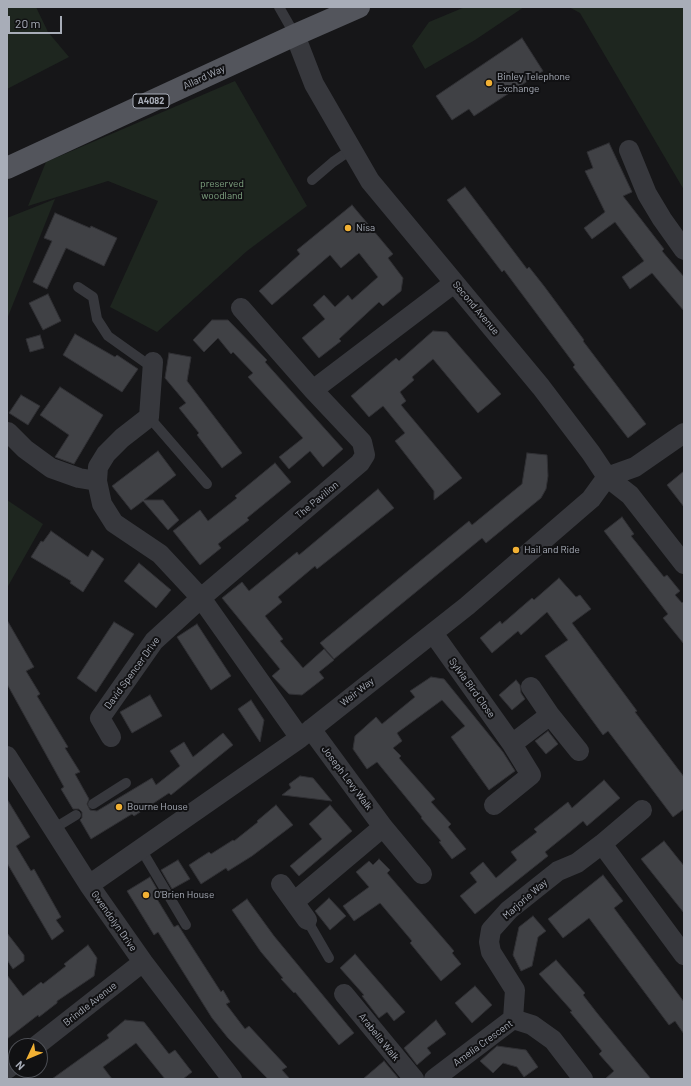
<!DOCTYPE html>
<style>
body{margin:0}
#map{position:relative;width:691px;height:1086px;overflow:hidden;background:#161618;font-family:Barlow,sans-serif}
canvas{display:block}
.frame{position:absolute;inset:0;border:8px solid #a8adb8;pointer-events:none}
.north{position:absolute;left:8px;top:1038px;width:40px;height:40px;box-sizing:border-box;background:#111113;border:1px solid #4d4f55;border-radius:50%;rotate:226deg;font-size:11px;font-weight:700;line-height:16px;text-align:center;color:#a8adb8}
.north::after{content:'';display:block;margin:auto;width:14px;height:18px;background:#f2b134;clip-path:polygon(50% 0,100% 100%,50% 72%,0 100%)}
.scale{position:absolute;left:8px;top:16px;width:54px;height:18px;box-sizing:border-box;border:2px solid #a8adb8;border-top:0;padding-left:5px;font-size:12px;line-height:14px;white-space:nowrap;color:#a8adb8;-webkit-text-stroke:3px #111113;paint-order:stroke}
</style>
<div id="map">
<canvas width="691" height="1086"></canvas>
<div class="frame"></div>
<div class="north">N</div>
<div class="scale">20 m</div>
</div>
<script>
const c = document.querySelector('canvas').getContext('2d');
c.lineJoin = 'round';
function fillPath(path, color) {
  c.fillStyle = color;
  c.fill(path, 'evenodd');
}
function poly(rows) {
  const path = new Path2D();
  for (const r of rows) {
    path.moveTo(r[0], r[1]);
    for (let i = 2; i < r.length; i += 2) path.lineTo(r[i], r[i + 1]);
  }
  return path;
}
function strokePath(path, color, width, dash) {
  c.strokeStyle = color;
  c.lineWidth = width;
  c.lineCap = dash ? 'butt' : 'round';
  c.setLineDash(dash || []);
  c.stroke(path);
}
function label(font, color, halo, rows, align = 'center') {
  c.font = font + ' Barlow,sans-serif';
  c.lineWidth = 4;
  c.setLineDash([]);
  c.textBaseline = 'middle';
  c.strokeStyle = halo;
  c.fillStyle = color;
  for (const [text, x, y, turn = 0] of rows) {
    c.save();
    c.translate(x, y);
    c.rotate((+turn || 0) * Math.PI / 180);
    c.textAlign = isNaN(turn) ? turn : align;
    if (halo) c.strokeText(text, 0, 0);
    c.fillText(text, 0, 0);
    c.restore();
  }
}
const green = poly([
 [7,7,36,7,48,32,69,57,7,89],
 [465,7,524,7,475,40,425,69,412,46,429,22],
 [569,7,684,7,684,190,580,13],
 [235,81,307,206,247,251,157,332,110,307,158,201,108,181,28,206,46,162],
 [55,199,7,319,7,218],
 [7,500,43,524,7,588]
]);
const building = poly([
 [522,38,543,71,474,116,469,109,452,120,436,96,522,38],
 [609,143,632,192,623,196,664,249,662,251,684,277,684,311,652,273,630,289,622,277,644,261,615,222,592,239,584,228,605,212,585,171,593,168,587,152,609,143],
 [465,187,527,269,529,267,544,286,584,340,583,341,646,424,628,438,573,367,575,365,504,270,502,272,447,200,465,187],
 [352,205,393,254,388,258,403,278,401,291,383,306,379,302,339,339,341,341,319,358,302,338,325,319,313,305,324,295,335,307,348,295,352,300,378,277,359,253,341,268,330,255,272,305,259,291,300,254,297,250,352,205],
 [55,213,90,228,91,226,117,238,104,266,66,248,47,289,33,282,52,241,44,238,55,213],
 [48,294,61,321,43,330,29,303,48,294],
 [212,320,228,320,267,360,265,362,343,449,323,467,310,451,289,469,279,457,303,438,248,377,253,373,233,352,231,354,218,338,204,352,193,340,212,320],
 [433,331,447,332,501,394,478,413,433,359,412,377,414,380,400,392,406,401,401,405,462,478,434,500,434,491,395,441,405,433,383,406,369,417,351,396,396,358,399,361,433,331],
 [75,334,115,357,117,355,138,369,122,392,63,355,75,334],
 [40,335,44,348,30,352,26,339,40,335],
 [169,353,191,357,187,381,242,453,222,468,197,435,199,433,179,408,186,403,165,378,169,353],
 [60,387,103,415,74,464,55,457,69,435,40,415,60,387],
 [21,395,40,406,28,425,9,413,21,395],
 [158,451,176,475,144,500,163,500,179,520,168,530,143,501,131,510,112,486,158,451],
 [527,453,547,455,548,476,546,489,541,498,486,543,482,538,334,659,320,643,469,521,472,525,522,484,527,453],
 [275,463,291,482,247,518,249,520,218,544,221,548,200,565,173,531,200,510,208,521,237,498,235,496,275,463],
 [684,471,684,507,667,485,684,471],
 [378,489,394,508,317,569,315,566,278,597,282,602,265,616,283,639,280,641,303,668,324,649,334,660,319,672,324,678,302,695,289,694,272,676,280,669,222,598,242,582,249,591,297,552,299,555,378,489],
 [622,517,634,534,631,536,664,577,667,575,680,591,675,595,682,603,684,601,684,644,663,618,668,614,604,531,622,517],
 [51,531,88,557,92,550,104,559,83,592,70,583,71,581,31,557,41,541,43,542,51,531],
 [139,563,171,590,156,608,124,581,139,563],
 [559,578,576,597,580,595,591,609,572,623,637,711,635,712,684,777,684,809,673,817,608,731,603,735,545,656,568,640,547,612,521,635,518,631,492,653,480,638,500,621,502,624,532,598,534,600,559,578],
 [7,620,34,667,26,671,40,694,37,696,68,747,65,748,80,772,75,774,89,799,87,804,90,810,97,811,152,778,156,785,180,766,170,751,184,742,193,757,223,733,233,745,171,795,169,793,134,816,132,814,91,839,80,820,82,818,82,812,79,809,73,809,61,789,64,787,7,684,7,620],
 [114,622,134,634,96,692,77,678,114,622],
 [197,624,231,676,211,690,177,637,197,624],
 [431,677,444,679,503,752,515,771,489,790,451,737,465,726,442,700,397,733,402,741,393,748,401,756,399,758,435,799,431,802,451,824,448,827,466,849,452,859,439,842,441,841,421,818,422,817,377,762,367,769,353,749,355,736,376,717,382,724,415,697,410,691,431,677],
 [516,680,520,685,521,693,525,699,512,710,499,695,516,680],
 [150,695,162,716,132,733,120,712,150,695],
 [251,700,264,720,260,742,238,709,251,700],
 [548,731,558,744,546,754,535,741,548,731],
 [300,776,313,778,332,801,282,795,291,788,289,784,300,776],
 [604,780,620,798,587,826,583,821,571,831,545,852,548,856,475,914,460,896,477,882,470,873,483,862,496,878,517,860,511,852,537,832,534,829,568,802,572,808,604,780],
 [7,799,30,837,16,846,31,871,34,869,61,917,56,920,64,931,52,940,7,863,7,799],
 [276,805,293,825,252,856,228,871,226,868,201,884,189,865,209,852,211,854,233,840,234,841,258,822,257,821,276,805],
 [330,805,352,831,299,876,290,866,322,839,309,824,330,805],
 [664,841,684,866,684,913,641,859,664,841],
 [379,859,390,870,387,873,454,951,452,953,461,964,441,981,410,943,412,941,380,903,354,921,343,906,369,887,356,872,369,861,373,865,379,859],
 [178,860,190,879,172,889,161,870,178,860],
 [603,875,623,901,614,908,684,1002,684,1034,675,1021,669,1025,589,918,563,938,548,919,603,875],
 [150,877,161,896,157,899,174,927,178,925,221,992,223,990,230,1002,226,1004,245,1029,249,1026,287,1067,282,1070,290,1079,268,1079,228,1038,212,1018,158,932,154,935,127,891,150,877],
 [329,898,346,916,330,930,315,911,329,898],
 [247,899,274,936,354,1033,339,1045,295,992,294,993,281,979,283,978,261,952,232,910,247,899],
 [533,916,546,931,538,937,532,966,521,971,513,955,519,927,533,916],
 [7,933,24,955,24,961,13,969,7,960,7,933],
 [88,945,97,958,94,976,57,1001,57,1003,39,1017,38,1015,7,1039,7,975,23,996,41,982,43,984,66,966,64,964,88,945],
 [355,954,405,1012,394,1021,387,1012,379,1018,362,996,364,995,340,968,355,954],
 [556,960,585,993,583,995,597,1013,651,1079,605,1079,614,1071,599,1054,602,1051,570,1012,572,1011,539,974,556,960],
 [475,986,492,1005,472,1023,455,1003,475,986],
 [125,1020,144,1022,169,1054,175,1050,192,1072,183,1079,165,1079,136,1043,103,1067,112,1079,52,1079,109,1038,107,1035,125,1020],
 [436,1020,446,1034,427,1048,431,1053,417,1065,404,1048,436,1020],
 [497,1046,526,1050,538,1067,524,1077,517,1067,503,1063,493,1073,480,1061,497,1046],
 [384,1061,399,1079,363,1079,384,1061]
]);
const service = poly([
 [279,7,295,35],
 [312,180,333,162,352,149],
 [78,287,93,297,97,319,108,336,153,368],
 [149,417,207,484],
 [93,804,126,783],
 [53,829,76,815],
 [141,849,186,925],
 [307,920,329,958]
]);
const minor = poly([
 [295,35,314,84,370,181,541,387,591,453,607,477,630,495,684,564],
 [629,150,647,194,662,219,684,250],
 [241,308,313,390],
 [153,362,149,417,122,438,106,454,98,467,97,481,102,504,114,523,160,554,201,598,300,738],
 [8,432,25,449,51,468,79,478,97,481],
 [607,477,635,467,684,433],
 [433,633,512,744],
 [531,687,550,715],
 [311,729,383,827,422,874],
 [111,737,100,718,154,641,201,598,360,463,365,455,362,442,313,390,454,283],
 [7,756,89,885,143,962,232,1079],
 [494,805,531,775,512,744,550,715,579,751],
 [602,844,642,810],
 [281,884,307,920],
 [89,885,300,738,467,606,591,499,607,477],
 [294,902,383,827],
 [344,994,414,1079],
 [513,1019,515,990,491,952,489,942,491,930,509,910,558,871,577,863,602,844,684,955],
 [36,1046,143,962],
 [7,1069,16,1062],
 [434,1079,513,1019,532,1025,553,1040,583,1079]
]);
const primary = poly([
 [7,168,295,35,359,7]
]);
const markers = [
 [489,83,4,"#f2b134"],
 [348,228,4,"#f2b134"],
 [516,550,4,"#f2b134"],
 [119,807,4,"#f2b134"],
 [146,895,4,"#f2b134"]
];
const shields = [
 [151,101,36]
];
const shieldNames = [
 ["A4082",151,101]
];
const streetNames = [
 ["Allard Way",204,77,-25],
 ["Second Avenue",476,308,50],
 ["The Pavilion",317,500,-40],
 ["David Spencer Drive",132,673,-54],
 ["Sylvia Bird Close",472,688,54],
 ["Weir Way",357,692,-38],
 ["Joseph Levy Walk",347,778,53],
 ["Marjorie Way",525,899,-41],
 ["Gwendolyn Drive",114,921,55],
 ["Brindle Avenue",90,1004,-38],
 ["Arabella Walk",379,1037,51],
 ["Amelia Crescent",483,1043,-36]
];
const poiNames = [
 ["Binley Telephone",497,77],
 ["Exchange",497,89],
 ["Nisa",356,228],
 ["Hail and Ride",524,550],
 ["Bourne House",127,807],
 ["O'Brien House",154,895]
];
const parkNames = [
 ["preserved",222,184],
 ["woodland",222,196]
];
fillPath(green, '#1e261f');
fillPath(building, '#404145');
strokePath(building, '#303034', 1);
strokePath(service, '#37383d', 10);
strokePath(minor, '#37383d', 20);
strokePath(primary, '#53555c', 22);
for (const [x, y, r, color] of markers) {
  const dot = new Path2D();
  dot.arc(x, y, r, 0, 2 * Math.PI);
  c.fillStyle = color;
  c.fill(dot);
  strokePath(dot, '#111113', 1.5);
}
for (const [x, y, w] of shields) {
  const box = new Path2D();
  box.roundRect(x - w / 2, y - 7, w, 14, 3);
  c.fillStyle = '#111113';
  c.fill(box);
  strokePath(box, '#a8adb8', 1);
}
label('bold 9px', '#a8adb8', null, shieldNames);
label('10px', '#a8adb8', '#111113', streetNames);
label('10px', '#a8adb8', '#111113', poiNames, 'left');
label('10px', '#7fa381', '#111113', parkNames);
</script>
